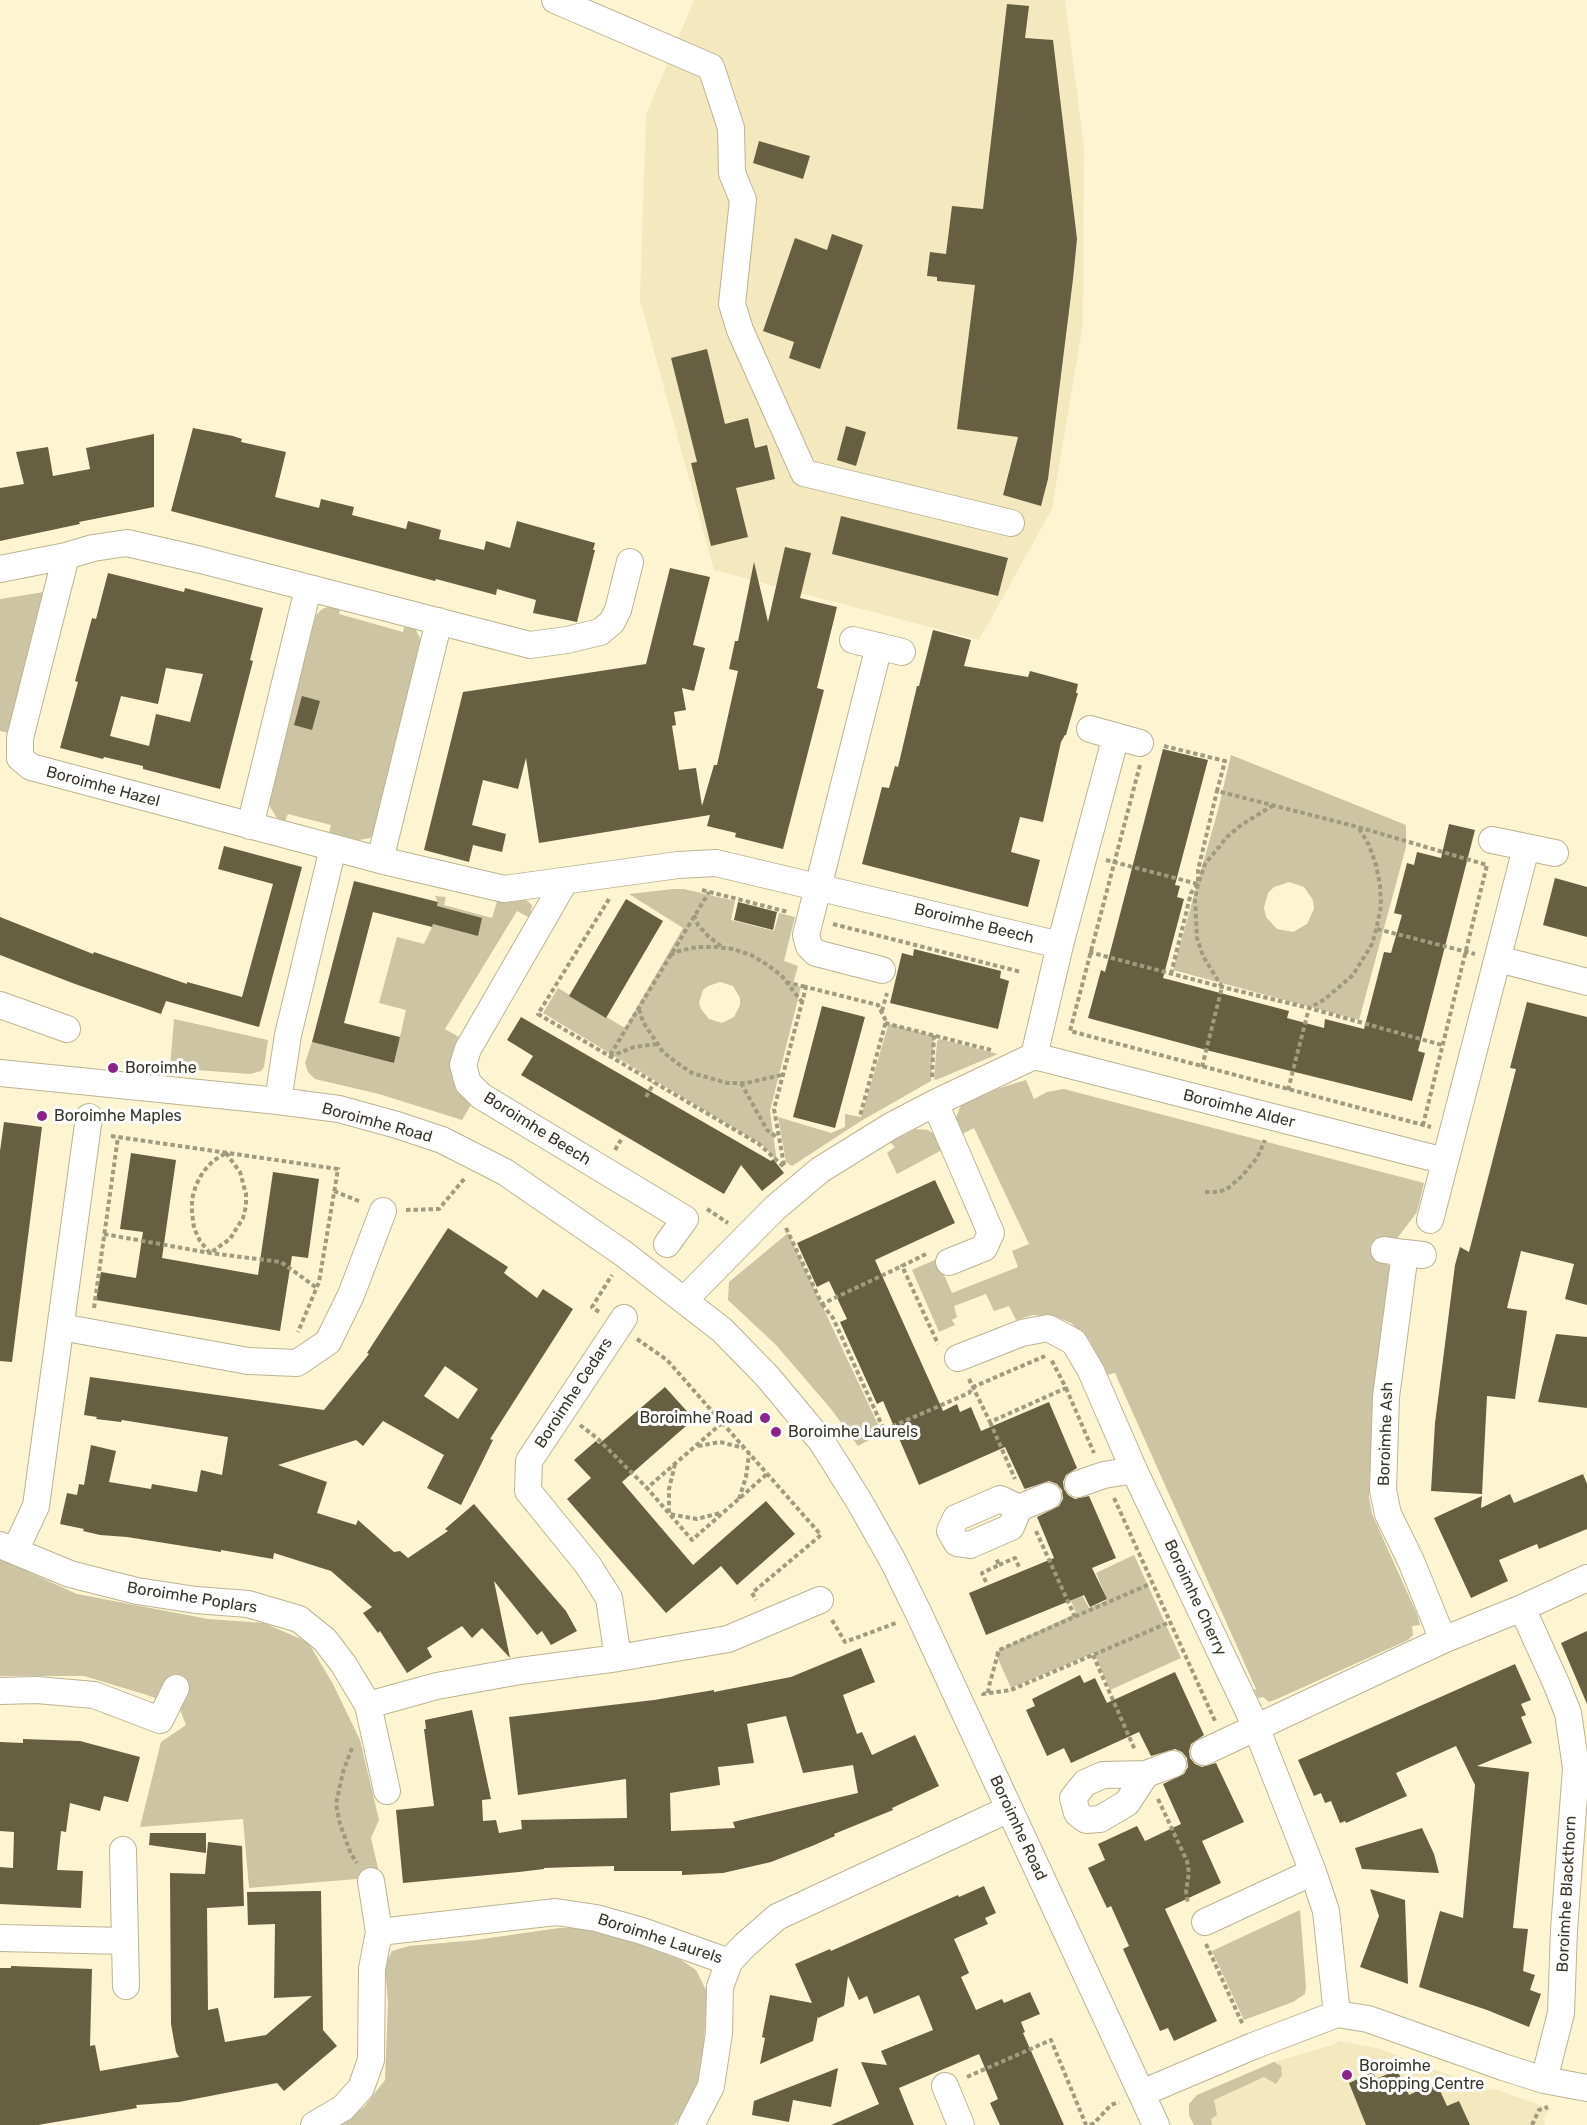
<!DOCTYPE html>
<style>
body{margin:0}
canvas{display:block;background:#fdf4d1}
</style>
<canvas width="1587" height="2125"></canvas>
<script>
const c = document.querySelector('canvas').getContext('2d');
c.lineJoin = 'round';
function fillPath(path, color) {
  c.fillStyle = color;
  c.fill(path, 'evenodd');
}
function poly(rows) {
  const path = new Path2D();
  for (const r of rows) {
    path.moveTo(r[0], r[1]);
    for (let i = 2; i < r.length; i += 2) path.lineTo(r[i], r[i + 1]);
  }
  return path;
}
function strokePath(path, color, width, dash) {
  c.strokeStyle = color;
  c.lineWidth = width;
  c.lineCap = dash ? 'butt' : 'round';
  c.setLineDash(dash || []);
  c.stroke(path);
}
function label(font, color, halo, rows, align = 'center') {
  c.font = font + ' Rubik,sans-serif';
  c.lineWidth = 6;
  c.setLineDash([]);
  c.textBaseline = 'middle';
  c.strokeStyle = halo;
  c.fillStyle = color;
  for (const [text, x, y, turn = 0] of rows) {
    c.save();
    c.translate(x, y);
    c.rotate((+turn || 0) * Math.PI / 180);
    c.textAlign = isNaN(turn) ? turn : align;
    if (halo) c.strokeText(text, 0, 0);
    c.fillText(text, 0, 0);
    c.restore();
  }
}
const built = poly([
 [694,0,1065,0,1084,147,1083,324,1052,509,979,640,714,570,640,300,646,115],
 [1339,2041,1381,2049,1484,2088,1498,2090,1551,2109,1543,2118,1545,2125,1194,2125,1189,2115,1189,2104,1197,2095,1274,2062,1333,2045]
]);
const green = poly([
 [44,592,10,733,0,731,0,599],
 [331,606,341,606,339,614,403,632,405,623,415,628,420,638,421,647,376,830,370,838,359,840,329,833,331,825,288,814,285,821,277,818,267,802,316,615,322,609],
 [1231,755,1406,825,1406,847,1359,1020,1173,970,1218,810],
 [1289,882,1304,887,1313,900,1314,909,1307,924,1293,932,1277,929,1266,917,1264,908,1268,893,1274,887],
 [673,889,684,889,735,901,731,920,774,931,779,913,795,917,784,961,798,966,793,984,801,987,770,1111,777,1162,765,1147,754,1140,543,1013,558,988,625,1028,683,928,629,894],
 [720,982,733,986,740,998,740,1005,734,1017,722,1023,709,1019,701,1009,699,1003,703,990,708,986],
 [435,896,446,897,444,905,492,918,498,898,526,900,532,905,530,918,517,911,445,1029,459,1037,452,1054,453,1081,462,1094,472,1103,462,1120,379,1094,315,1079,308,1072,305,1063,312,1042,394,1063,406,1010,379,1003,397,937,424,944,432,927,438,903],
 [174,1019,268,1040,264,1067,261,1071,250,1074,170,1068],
 [890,1024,932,1036,934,1039,931,1081,861,1121,792,1166,786,1162,778,1117,831,1133,845,1127,845,1114,861,1117,888,1026],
 [940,1039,998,1054,936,1080,934,1079,937,1041],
 [1026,1080,1034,1099,1047,1092,1064,1089,1424,1183,1417,1212,1396,1240,1378,1243,1376,1260,1386,1262,1390,1268,1373,1397,1369,1497,1372,1514,1417,1614,1420,1625,1412,1626,1413,1635,1408,1640,1277,1699,1269,1702,1263,1697,1258,1698,1254,1690,1256,1689,1115,1373,1107,1375,1089,1339,1071,1323,1054,1316,1033,1315,1016,1320,1009,1306,994,1311,986,1294,954,1306,957,1317,952,1320,955,1325,939,1332,912,1270,937,1259,952,1293,1018,1267,1012,1251,1029,1244,974,1128,960,1135,955,1120,961,1105,968,1098],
 [916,1129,928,1130,937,1136,944,1149,897,1174,887,1153,895,1147,890,1142],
 [788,1233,882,1433,858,1446,831,1409,776,1345,728,1300,729,1282],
 [1134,1555,1181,1658,1110,1690,1094,1653,1011,1688,995,1652,1076,1613,1066,1589,1077,1585,1089,1608,1107,1600,1096,1573],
 [0,1559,77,1594,208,1619,264,1623,308,1642,333,1684,360,1740,379,1820,371,1838,380,1877,249,1888,243,1819,140,1827,161,1742,186,1725,179,1707,147,1695,84,1676,0,1676],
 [1300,1910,1306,1987,1305,1994,1293,2002,1244,2020,1212,1951],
 [559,1928,588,1928,636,1943,681,1960,696,1970,707,1992,702,2077,689,2110,674,2125,339,2125,364,2107,385,2080,388,2003,385,1965,392,1951,409,1946,476,1940],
 [1274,2062,1281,2066,1282,2075,1276,2084,1264,2077,1214,2100,1217,2115,1211,2119,1212,2125,1194,2125,1189,2115,1189,2104,1197,2095]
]);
const building = poly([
 [1007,4,1029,6,1025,38,1053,40,1077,239,1073,279,1048,479,1041,506,1003,495,1018,437,957,429,975,285,937,281,937,277,927,276,930,252,946,254,952,206,983,209],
 [759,141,810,156,803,179,753,163],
 [832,234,863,245,820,369,789,358,794,342,763,331,795,238,827,250],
 [707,349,725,424,748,418,755,448,767,445,775,479,736,488,748,537,711,546,691,463,697,462,671,358],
 [846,426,866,432,856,466,837,460],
 [193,428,233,436,242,439,241,442,286,452,275,497,319,508,321,499,354,507,352,515,406,529,408,521,441,530,439,539,484,550,486,541,510,548,517,521,595,543,593,550,595,550,577,622,533,613,536,600,497,589,496,595,436,579,435,581,171,511],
 [154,434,154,507,79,522,80,524,0,541,0,488,24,484,16,452,48,447,53,476,90,469,86,448],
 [841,516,1008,558,998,596,832,554],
 [785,547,811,553,800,598,837,607,817,688,824,690,783,849,735,837,736,833,707,826,710,815,539,843,526,758,518,789,483,780,472,825,506,834,502,852,473,845,469,862,424,850,463,692,646,664,670,568,710,577,693,645,705,648,694,691,682,688,686,710,674,712,676,725,672,726,679,770,696,768,702,806,714,765,717,765,738,671,729,669,735,641,738,641,754,562,768,622],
 [108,573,184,592,185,588,263,608,250,660,253,661,220,789,143,769,143,766,104,757,103,759,60,748,78,682,75,681,92,618,96,619],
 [166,668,203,674,190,722,156,714,149,746,110,736,121,696,158,704],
 [933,630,971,640,964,666,1028,677,1030,671,1078,684,1076,693,1078,693,1066,735,1065,735,1061,742,1043,822,1020,817,1011,852,1040,860,1028,907,862,864,882,787,889,788,895,766,898,767,917,686,919,686],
 [302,696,320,701,312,730,294,725],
 [1163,749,1208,760,1175,885,1180,886,1177,897,1184,899,1163,978,1289,1011,1287,1018,1324,1028,1325,1019,1364,1029,1384,952,1391,953,1402,915,1394,913,1407,863,1414,865,1417,852,1441,858,1449,824,1475,830,1418,1051,1425,1053,1412,1101,1210,1051,1088,1018,1101,970,1105,972],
 [224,846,302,867,259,1027,166,1001,161,1014,75,984,0,955,0,917,93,954,94,952,187,984,187,982,242,997,273,884,218,869],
 [1555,878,1587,887,1587,937,1543,925],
 [354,881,438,902,437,906,482,918,478,936,433,924,432,927,373,912,344,1023,400,1037,394,1063,312,1042],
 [626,899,663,921,606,1018,569,996],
 [738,902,777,912,773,930,734,920],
 [914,949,1001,971,1000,978,1009,981,998,1029,890,1003,902,953,913,956],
 [1527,1002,1587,1017,1587,1305,1565,1299,1574,1264,1521,1251,1507,1308,1527,1311,1515,1399,1487,1396,1482,1494,1431,1491,1435,1423,1455,1265,1460,1247,1469,1252,1516,1069,1510,1068],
 [822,1006,865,1017,835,1128,793,1117],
 [521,1017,771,1161,773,1159,784,1173,762,1191,741,1165,724,1194,521,1075,533,1056,507,1040],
 [4,1122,42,1127,12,1362,0,1361,0,1151],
 [131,1153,176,1160,162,1258,258,1275,273,1172,319,1179,308,1258,292,1256,280,1331,96,1300,101,1272,136,1278,143,1232,120,1229],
 [935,1180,955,1223,875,1260,943,1411,957,1404,960,1412,971,1407,981,1431,1049,1402,1077,1468,1066,1475,1063,1482,1064,1489,1068,1495,1075,1499,1089,1496,1116,1558,1092,1568,1107,1599,1090,1607,1084,1595,986,1635,969,1593,1054,1558,1037,1517,1059,1506,1063,1499,1062,1490,1057,1484,1049,1481,1025,1489,1024,1488,1005,1447,919,1485,883,1401,877,1404,840,1322,847,1319,829,1281,817,1287,797,1243],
 [448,1228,508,1267,504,1273,537,1298,543,1289,573,1309,490,1439,493,1440,461,1505,427,1488,444,1455,383,1421,363,1446,356,1440,278,1465,327,1482,317,1513,356,1525,358,1520,394,1552,400,1551,408,1558,448,1531,445,1529,474,1504,566,1611,577,1631,551,1645,542,1631,537,1635,494,1581,510,1658,482,1628,472,1638,462,1626,427,1648,432,1657,407,1673,380,1631,378,1633,363,1613,372,1607,331,1571,274,1553,273,1559,221,1550,221,1552,127,1537,100,1535,83,1531,84,1529,60,1524,67,1493,77,1495,79,1484,84,1485,91,1445,116,1451,109,1482,151,1489,152,1484,197,1492,201,1470,222,1475,228,1437,122,1420,121,1422,96,1419,97,1417,84,1415,90,1377,324,1410,369,1354,367,1353],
 [445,1366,478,1389,458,1419,424,1396],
 [1556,1334,1587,1337,1587,1408,1538,1402],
 [665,1387,694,1419,622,1482,693,1565,766,1501,795,1534,737,1585,721,1566,666,1613,567,1499,591,1478,574,1460,596,1441,599,1444],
 [1583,1474,1587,1484,1587,1529,1539,1549,1537,1544,1499,1560,1508,1581,1471,1598,1434,1518,1482,1496,1481,1508,1510,1494,1514,1503],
 [1587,1631,1587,1704,1561,1643],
 [861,1648,875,1682,843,1695,857,1734,862,1732,872,1755,915,1735,939,1786,892,1808,893,1810,834,1834,835,1836,812,1846,771,1862,723,1873,682,1875,682,1871,614,1871,614,1866,574,1867,544,1868,544,1869,519,1872,403,1883,396,1810,434,1806,424,1729,426,1729,425,1720,472,1710,491,1799,482,1800,483,1821,496,1820,499,1833,522,1829,521,1820,627,1818,626,1779,518,1795,509,1717,654,1700,714,1690,714,1692,791,1677],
 [786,1716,803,1773,853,1765,858,1793,733,1822,735,1828,671,1831,670,1793,720,1785,718,1767,754,1763,747,1724],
 [1515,1664,1531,1700,1521,1704,1526,1715,1521,1717,1532,1743,1477,1766,1529,1772,1513,1928,1528,1929,1523,1971,1535,1975,1530,1990,1541,1994,1529,2027,1487,2010,1419,1987,1440,1911,1463,1918,1475,1785,1456,1746,1396,1773,1407,1796,1346,1823,1345,1821,1340,1823,1331,1801,1325,1803,1321,1793,1314,1796,1298,1760],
 [1175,1672,1204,1735,1191,1744,1189,1751,1190,1758,1195,1764,1202,1767,1216,1763,1244,1822,1202,1841,1221,1883,1165,1909,1217,2021,1174,2041,1168,2028,1160,2031,1123,1949,1129,1946,1111,1906,1107,1908,1088,1868,1105,1860,1098,1844,1137,1826,1145,1841,1181,1824,1163,1784,1184,1774,1188,1767,1187,1758,1182,1752,1175,1749,1151,1756,1139,1732,1071,1763,1064,1748,1047,1756,1026,1710,1035,1706,1032,1699,1080,1675,1084,1683,1095,1678,1107,1703],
 [23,1739,80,1741,140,1757,128,1802,104,1796,100,1811,70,1803,66,1832,61,1831,57,1870,83,1871,81,1908,0,1904,0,1867,13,1868,14,1832,0,1831,0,1742,23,1743],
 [1422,1828,1434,1854,1439,1873,1362,1869,1355,1848],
 [150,1833,206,1833,206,1853,149,1845],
 [208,1842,242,1846,244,1906,207,1908,208,2010,218,2008,225,2042,266,2035,312,1996,274,1998,275,1924,248,1925,247,1892,321,1891,323,2030,337,2046,284,2091,277,2083,179,2102,136,2105,137,2108,38,2125,0,2125,0,1968,11,1968,11,1966,92,1969,90,2046,95,2045,100,2071,179,2057,176,2052,171,2024,170,1873,205,1874],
 [984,1886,996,1913,985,1918,988,1924,954,1939,969,1973,961,1977,976,2010,1002,1999,1004,2003,1030,1992,1040,2014,1021,2022,1025,2032,1023,2033,1064,2125,1000,2125,990,2103,998,2099,979,2054,899,2088,914,2125,831,2125,879,2104,861,2062,887,2065,881,2051,933,2030,919,1995,874,2014,867,1996,859,2000,848,1976,844,2006,818,2018,818,2016,813,2041,760,2064,765,2038,762,2037,770,1995,812,2003,795,1964,830,1949,831,1951,958,1895,959,1897],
 [1370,1889,1405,1900,1408,1984,1360,1967,1379,1916],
 [838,2068,831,2107,793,2100,789,2122,752,2115,754,2101],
 [1397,2070,1409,2095,1436,2082,1447,2106,1459,2101,1470,2125,1366,2125,1349,2083,1373,2072,1376,2079]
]);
const path = poly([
 [1164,746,1225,761,1217,791,1358,827,1487,865,1423,1125],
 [1140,765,1070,1031,1431,1127],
 [1106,860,1198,884],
 [702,890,788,912],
 [609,899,538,1014,759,1144,785,1168],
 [694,915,698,925,708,936,722,947],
 [833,924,1021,972],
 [1377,929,1475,954],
 [1089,952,1222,987,1309,1008,1442,1045],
 [670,955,679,951,697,947,715,947,733,949,751,955,766,964,781,975,802,1002],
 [1171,974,1191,893,1198,884,1198,870,1217,791],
 [786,982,806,987],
 [639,1009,643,1022,663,1052,677,1063,692,1073,727,1083,746,1083,782,1075],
 [882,1011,887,993],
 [885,1023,991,1050],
 [657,1044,634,1047,609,1057,709,892],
 [1202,1067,1222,987,1203,956,1197,938,1195,900,1198,884,1205,864,1227,837,1241,825,1272,806],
 [932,1077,934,1035],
 [741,1083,767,1130,778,1138],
 [1288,1090,1309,1008,1325,999,1353,975,1372,944,1377,926,1381,906,1380,885,1376,865,1369,845,1358,827],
 [646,1097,654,1083],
 [111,1136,338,1169,319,1282,298,1332],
 [615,1150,622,1138],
 [226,1153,240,1172,246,1194,246,1206,243,1218,230,1239,210,1253,200,1241,194,1228,192,1213,192,1199,196,1185,203,1172,213,1161,226,1153],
 [784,1165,774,1109,806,987,878,1005,886,1021,860,1116],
 [334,1191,361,1202],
 [1205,1192,1218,1192,1227,1189,1242,1176,1257,1158,1265,1140],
 [707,1209,728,1223],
 [406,1210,439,1209,465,1178],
 [786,1228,822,1304,902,1266],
 [104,1234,210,1253,281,1262,317,1288],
 [926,1254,902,1266,938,1344],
 [822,1304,833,1318,884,1430,969,1393,973,1387,1045,1356],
 [94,1308,118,1137],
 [599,1312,592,1307,612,1275],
 [637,1339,667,1360,821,1535,752,1593,756,1600],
 [969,1379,990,1422,1066,1388,1051,1359],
 [1066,1388,1094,1453],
 [990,1422,1015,1479],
 [722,1423,647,1488,692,1540,767,1474],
 [580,1425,597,1438,647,1488],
 [698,1446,720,1442,744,1448],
 [675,1464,669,1489,669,1514,697,1519,720,1513],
 [1114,1498,1215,1721],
 [739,1499,746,1477,749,1454],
 [1036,1531,1075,1617],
 [999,1565,1015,1558,1020,1569],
 [986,1582,982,1573,999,1565,996,1558],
 [832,1620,845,1642,896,1623],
 [1093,1655,1135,1750],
 [982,1693,983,1694,1011,1690,1170,1622],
 [988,1693,989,1686,999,1650,1152,1583],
 [352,1748,343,1772,336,1804,340,1824,351,1854,357,1863],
 [1158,1799,1187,1861,1189,1873,1186,1891,1188,1904],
 [1206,1944,1243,2025],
 [967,2077,1051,2040,1086,2125],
 [1090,2125,1094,2123,1111,2105,1119,2102],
 [1532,2125,1539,2110,1548,2107]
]);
const minor = poly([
 [555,0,711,67,731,128,732,173,743,200,732,304,740,330,804,473,1011,523],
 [66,556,20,738,20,758,31,767,380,860,504,889,678,865,716,863,1060,945],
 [0,569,66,556,93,548,127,543,201,560,530,645,567,640,600,632,612,622,618,610,630,562],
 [853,640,902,652],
 [879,646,806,935,809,946,816,953,882,970],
 [1090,729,1140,743],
 [250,826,308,589],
 [1492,840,1555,853],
 [380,860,439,621],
 [565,881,468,1049,463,1065,468,1083,481,1096,685,1219,667,1244],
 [1498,959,1587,982],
 [0,1005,67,1029],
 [1034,1056,1445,1161],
 [0,1073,278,1101,339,1109,397,1125,442,1140,505,1172,624,1254,722,1330,767,1376,822,1442,859,1501,893,1561,919,1614,1156,2125],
 [278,1101,288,1035,333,848],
 [935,1103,991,1233,984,1248,949,1262],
 [1430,1220,1526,848],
 [1384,1250,1405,1253],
 [1423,1255,1405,1253,1386,1397,1383,1490,1388,1514,1411,1561,1443,1640],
 [684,1300,775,1208,820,1170,891,1126,935,1103,1034,1056,1060,945,1116,736],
 [61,1327,248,1361,297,1363,328,1342,351,1295,383,1211],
 [958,1358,1022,1333,1048,1328,1074,1342,1091,1371,1134,1470,1256,1727,1313,1872,1326,1911,1337,2014],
 [1078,1484,1104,1475,1134,1470],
 [1019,1508,1000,1499,956,1518,950,1531,957,1543,970,1545,1011,1527,1019,1508,1048,1496],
 [0,1545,70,1574,137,1591,196,1600,248,1604,299,1619,325,1640,344,1665,368,1705,387,1791],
 [15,1551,36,1506,89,1117],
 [1522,1608,1556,1683,1568,1713,1576,1768,1564,1930,1561,2013,1544,2080],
 [618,1658,609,1598,588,1565,528,1491,529,1461,624,1318],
 [0,1691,37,1690,94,1695,160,1720,176,1688],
 [368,1705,437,1686,520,1671,618,1658,728,1639,820,1600],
 [1204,1752,1443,1640,1522,1608,1587,1578],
 [1146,1774,1127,1803,1100,1819,1086,1820,1077,1813,1073,1798,1085,1783,1103,1775,1146,1774,1173,1764],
 [123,1850,126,1986],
 [1205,1922,1313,1872],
 [379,1932,556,1912,596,1918,642,1931,729,1962],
 [0,1938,124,1941],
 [945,2086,961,2125],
 [1142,2093,1253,2046,1337,2014,1368,2019,1503,2067,1544,2080,1587,2088],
 [314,2125,343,2108,361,2088,371,2060,372,1969,379,1932,371,1881],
 [691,2125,711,2086,719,2033,720,1987,729,1962,745,1945,777,1917,1009,1809]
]);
const markers = [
 [113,1068,6,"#8b2389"],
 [42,1116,6,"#8b2389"],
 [765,1418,6,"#8b2389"],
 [776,1432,6,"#8b2389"],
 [1347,2075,6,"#8b2389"]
];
const streetNames = [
 ["Boroimhe Hazel",103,787,15],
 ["Boroimhe Beech",974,924,14],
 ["Boroimhe Alder",1239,1109,14],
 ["Boroimhe Road",377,1123,15],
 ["Boroimhe Beech",537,1129,32],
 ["Boroimhe Cedars",574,1393,-57],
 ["Boroimhe Ash",1386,1434,-88],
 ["Boroimhe Poplars",192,1598,9],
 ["Boroimhe Cherry",1195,1598,65],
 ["Boroimhe Road",1018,1828,65],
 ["Boroimhe Blackthorn",1567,1894,-87],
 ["Boroimhe Laurels",660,1939,18]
];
const poiNames = [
 ["Boroimhe",125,1068],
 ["Boroimhe Maples",54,1116],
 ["Boroimhe Road",753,1418,"right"],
 ["Boroimhe Laurels",788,1432],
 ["Boroimhe",1359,2066],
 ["Shopping Centre",1359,2084]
];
fillPath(built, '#f4e8bf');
fillPath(green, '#cdc4a3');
fillPath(building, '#675f41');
strokePath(minor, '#bcb392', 28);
strokePath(path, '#a09a81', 4, [4.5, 3]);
strokePath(minor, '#fff', 26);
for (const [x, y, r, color] of markers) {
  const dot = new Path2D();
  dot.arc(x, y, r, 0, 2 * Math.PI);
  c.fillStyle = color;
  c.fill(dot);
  strokePath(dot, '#fff', 2);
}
label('16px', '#393528', '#fff', streetNames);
label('16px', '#393528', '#fff', poiNames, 'left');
</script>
